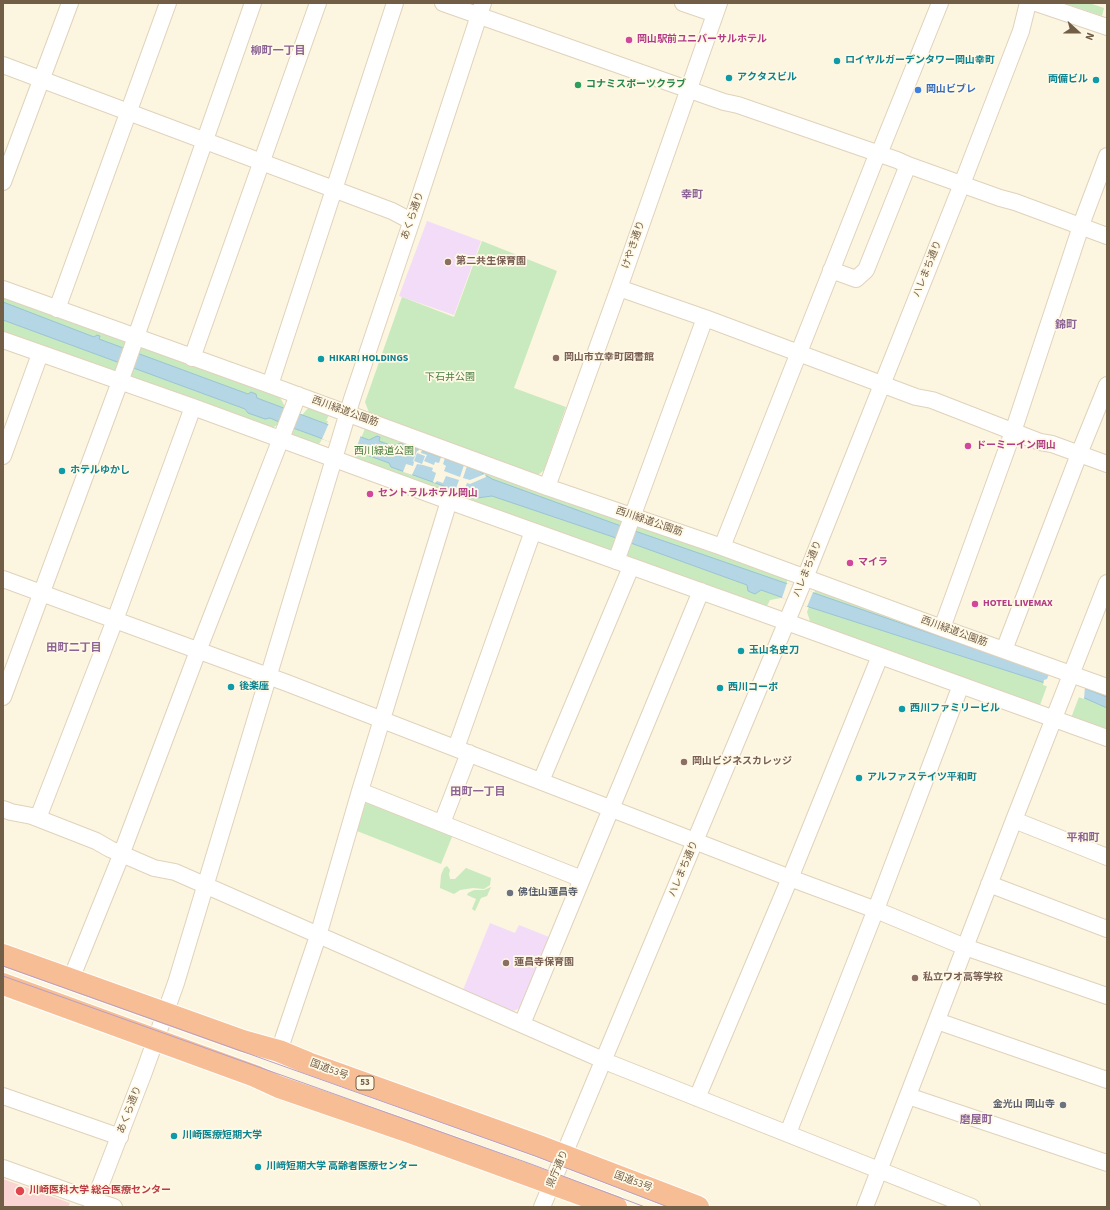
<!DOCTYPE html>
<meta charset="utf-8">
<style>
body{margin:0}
#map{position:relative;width:1110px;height:1210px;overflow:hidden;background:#fcf5df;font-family:"Source Sans 3",sans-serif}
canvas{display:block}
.frame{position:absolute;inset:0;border:4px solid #725d47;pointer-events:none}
.north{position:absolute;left:1058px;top:12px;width:40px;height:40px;-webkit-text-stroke:3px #fff9e5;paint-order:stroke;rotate:111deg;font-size:11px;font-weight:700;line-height:16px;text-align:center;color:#725d47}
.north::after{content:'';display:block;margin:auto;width:14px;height:18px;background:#725d47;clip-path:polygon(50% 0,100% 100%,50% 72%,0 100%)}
</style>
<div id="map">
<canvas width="1110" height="1210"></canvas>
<div class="frame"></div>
<div class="north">N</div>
</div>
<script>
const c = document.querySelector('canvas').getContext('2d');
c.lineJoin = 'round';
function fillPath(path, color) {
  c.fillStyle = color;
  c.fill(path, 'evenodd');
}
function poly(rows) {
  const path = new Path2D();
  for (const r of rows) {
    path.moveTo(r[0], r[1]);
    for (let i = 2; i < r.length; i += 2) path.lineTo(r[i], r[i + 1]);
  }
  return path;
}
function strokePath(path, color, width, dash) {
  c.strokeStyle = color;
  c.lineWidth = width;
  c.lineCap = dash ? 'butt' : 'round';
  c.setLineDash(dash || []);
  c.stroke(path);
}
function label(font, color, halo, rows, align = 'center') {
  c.font = font + ' "Source Sans 3","Noto Sans JP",sans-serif';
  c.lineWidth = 3.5;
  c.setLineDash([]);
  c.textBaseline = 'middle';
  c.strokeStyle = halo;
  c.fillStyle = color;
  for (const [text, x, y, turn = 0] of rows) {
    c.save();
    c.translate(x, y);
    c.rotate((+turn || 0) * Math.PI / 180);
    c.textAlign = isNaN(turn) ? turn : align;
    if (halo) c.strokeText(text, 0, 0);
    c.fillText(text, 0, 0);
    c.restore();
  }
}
const education = poly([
 [427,221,481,241,454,315,399,296],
 [490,923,515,933,519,925,549,937,521,1008,513,1011,463,990]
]);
const medical = poly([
 [3,1179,70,1203,68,1207,3,1207]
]);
const green = poly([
 [1064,3,1089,3,1104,8,1102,16],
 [482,241,557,271,514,388,566,407,544,470,537,476,370,415,365,402,402,297,454,317],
 [3,295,123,338,126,345,118,369,114,371,3,333],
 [144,346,278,394,282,401,285,407,279,424,270,429,131,378,130,375,139,349],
 [310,406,330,413,326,421,328,421,321,441,317,447,291,435,291,432,302,415],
 [366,426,624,521,614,552,355,461,354,456],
 [635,525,787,577,787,584,782,596,781,598,770,600,766,608,629,559,625,550],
 [816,588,1052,672,1040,705,809,624,810,621,807,612],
 [1084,684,1107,693,1107,731,1071,718],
 [367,799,454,832,441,864,357,831],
 [447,866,450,870,449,874,450,879,455,879,466,868,491,878,490,885,484,889,473,888,460,890,454,894,440,888,441,875,444,868],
 [491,887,487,896,481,898,475,911,472,909,476,899,467,895,468,893,474,890,484,890]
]);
const water = poly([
 [3,302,94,337,97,335,100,336,99,339,248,394,251,392,256,394,257,398,369,440,377,436,380,437,379,441,393,446,401,443,477,470,492,479,632,530,1048,674,1107,697,1107,708,1080,696,1042,682,809,607,761,590,755,594,748,591,747,585,628,542,492,496,477,498,391,467,389,463,293,428,270,418,265,419,248,413,245,409,3,320,3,302]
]);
const pier = poly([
 [329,423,361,435,355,452,322,439],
 [419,449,422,450,421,453,427,455,424,461,434,465,435,462,439,463,441,457,445,458,443,464,446,466,444,471,460,477,464,465,467,466,463,478,470,480,485,474,486,477,470,484,467,483,465,488,459,486,457,491,455,491,459,480,446,476,443,483,437,481,435,483,433,482,436,473,432,471,433,468,423,465,417,464,412,475,403,472,406,464,413,466,414,462,413,461,417,451,418,451],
 [417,453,425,456,422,464,414,461],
 [787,583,813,592,807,607,782,598],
 [1049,674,1085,687,1084,699,1043,685,1044,680,1047,679]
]);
const minor = poly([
 [443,3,724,102,738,105,897,160,908,165,1000,198,1015,202,1107,236],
 [683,3,715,14],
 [1036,3,1107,27],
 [3,65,392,211,411,221],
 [3,182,70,3],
 [831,270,856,279,866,270,908,165],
 [619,288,705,318,916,397,932,400,1040,442,1052,444,1107,464],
 [3,289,270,385,547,487,722,547,942,628,1107,687],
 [57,309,168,3],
 [3,340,193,407,449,501,770,616,1107,738],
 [192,358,318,3],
 [270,385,395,3],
 [3,456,40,354],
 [547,487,619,288,719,3],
 [722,547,875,160,881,149,940,3],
 [616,561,705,318],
 [3,579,287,683,790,878,876,910,965,947,1107,996],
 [942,628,1013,432,1084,217,1107,156],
 [1004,650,1081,449,1107,385],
 [3,697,125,368,253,3],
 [456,748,533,531],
 [541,781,631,567],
 [360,791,582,879],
 [3,809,11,812,32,816,96,841,110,849,154,868,175,872,612,1064,972,1207],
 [38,818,115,620,193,407],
 [1014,820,1107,857],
 [442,823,469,753],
 [989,884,1107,929],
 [71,979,118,863,198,651,298,395],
 [937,1021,1107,1080],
 [522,1024,701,591],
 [279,1051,318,936,360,791,449,501],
 [3,1096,120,1137],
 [908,1096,1107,1163],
 [697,1098,793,871,880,656],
 [788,1133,878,904,961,685],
 [3,1168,81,1196,114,1207],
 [92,1207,144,1072,176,983,352,399,415,211,483,3],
 [542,1207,805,578,962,184,1021,31,1028,3],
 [865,1207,1014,820,1107,583]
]);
const highway = poly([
 [3,955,243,1041,279,1051,308,1063,539,1146,698,1207],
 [3,984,255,1076,279,1087,410,1132,616,1207]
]);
const tram = poly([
 [3,966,535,1156,668,1207],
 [3,976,531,1164,645,1207]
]);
const markers = [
 [629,40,4,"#d1479c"],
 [837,61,4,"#0f9aa8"],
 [729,78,4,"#0f9aa8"],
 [1096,80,4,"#0f9aa8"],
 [578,85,4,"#2e9e5b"],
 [918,90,4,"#3f7fe0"],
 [448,262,4,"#8d6e63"],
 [556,358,4,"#8d6e63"],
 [321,359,4,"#0f9aa8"],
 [968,446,4,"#d1479c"],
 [62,471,4,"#0f9aa8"],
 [370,494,4,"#d1479c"],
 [850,563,4,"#d1479c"],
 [975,604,4,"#d1479c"],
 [741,651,4,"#0f9aa8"],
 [231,687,4,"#0f9aa8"],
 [720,688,4,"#0f9aa8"],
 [902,709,4,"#0f9aa8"],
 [684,762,4,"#8d6e63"],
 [859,778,4,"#0f9aa8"],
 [510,893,4,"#6b7280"],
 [506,963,4,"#8d6e63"],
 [915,978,4,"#8d6e63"],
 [1063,1105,4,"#6b7280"],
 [174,1136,4,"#0f9aa8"],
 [258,1167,4,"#0f9aa8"],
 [20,1191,5,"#e0444e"]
];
const shields = [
 [365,1083,18]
];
const shieldNames = [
 ["53",365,1083]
];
const hotelNames = [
 ["岡山駅前ユニバーサルホテル",637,40],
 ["ドーミーイン岡山",976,446],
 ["セントラルホテル岡山",378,494],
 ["マイラ",858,563],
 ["HOTEL LIVEMAX",983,604]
];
const cultureNames = [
 ["ロイヤルガーデンタワー岡山幸町",845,61],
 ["アクタスビル",737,78],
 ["両備ビル",1088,80,"right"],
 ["HIKARI HOLDINGS",329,359],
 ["ホテルゆかし",70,471],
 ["玉山名史刀",749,651],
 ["後楽座",239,687],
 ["西川コーポ",728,688],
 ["西川ファミリービル",910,709],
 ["アルファステイツ平和町",867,778],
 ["川崎医療短期大学",182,1136],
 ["川﨑短期大学 高齢者医療センター",266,1167]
];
const leisureNames = [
 ["コナミスポーツクラブ",586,85]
];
const shopNames = [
 ["岡山ビブレ",926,90]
];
const streetNames = [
 ["あくら通り",413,216,-71],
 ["けやき通り",634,245,-71],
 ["ハレまち通り",928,269,-68],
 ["西川緑道公園筋",345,412,20],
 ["西川緑道公園筋",649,522,19],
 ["ハレまち通り",808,569,-68],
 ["西川緑道公園筋",954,632,20],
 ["ハレまち通り",684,869,-67],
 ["国道53号",329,1070,20],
 ["あくら通り",130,1110,-69],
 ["県庁通り",558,1169,-67],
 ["国道53号",633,1182,21]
];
const educationNames = [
 ["第二共生保育園",456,262],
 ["岡山市立幸町図書館",564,358],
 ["岡山ビジネスカレッジ",692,762],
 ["蓮昌寺保育園",514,963],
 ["私立ワオ高等学校",923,978]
];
const parkNames = [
 ["下石井公園",450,378],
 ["西川緑道公園",384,452]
];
const worshipNames = [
 ["佛住山蓮昌寺",518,893],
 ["金光山 岡山寺",1055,1105,"right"]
];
const healthNames = [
 ["川崎医科大学 総合医療センター",29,1191]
];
const neighbourhoodNames = [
 ["柳町一丁目",278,52],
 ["幸町",692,196],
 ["錦町",1066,326],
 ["田町二丁目",74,649],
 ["田町一丁目",478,793],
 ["平和町",1083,839],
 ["磨屋町",976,1121]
];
fillPath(education, '#f2dcf8');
fillPath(medical, '#fad4d2');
fillPath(green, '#c9e9be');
fillPath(water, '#b4d6e5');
strokePath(water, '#9bc4d6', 1);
fillPath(pier, '#fcf5df');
strokePath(minor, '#e0d2bb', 18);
strokePath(highway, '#fff', 24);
strokePath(minor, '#fff', 16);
strokePath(highway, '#f7be95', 22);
strokePath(tram, '#b99fc4', 1);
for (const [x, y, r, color] of markers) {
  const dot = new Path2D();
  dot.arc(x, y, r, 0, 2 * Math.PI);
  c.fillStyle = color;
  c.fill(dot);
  strokePath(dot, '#fff9e5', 1.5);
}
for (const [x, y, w] of shields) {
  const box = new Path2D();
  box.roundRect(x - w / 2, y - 7, w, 14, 3);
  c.fillStyle = '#fff9e5';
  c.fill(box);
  strokePath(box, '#725d47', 1);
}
label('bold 9px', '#725d47', null, shieldNames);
label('bold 10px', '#b23c85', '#fff9e5', hotelNames, 'left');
label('bold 10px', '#0d838f', '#fff9e5', cultureNames, 'left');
label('bold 10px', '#27864d', '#fff9e5', leisureNames, 'left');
label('bold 10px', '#366cbe', '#fff9e5', shopNames, 'left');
label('10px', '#725d47', '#fff9e5', streetNames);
label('bold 10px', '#785e54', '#fff9e5', educationNames, 'left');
label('10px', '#4a7d42', '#fff9e5', parkNames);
label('bold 10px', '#5b616d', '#fff9e5', worshipNames, 'left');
label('bold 10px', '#be3a42', '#fff9e5', healthNames, 'left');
label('bold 11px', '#8c6395', '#fff9e5', neighbourhoodNames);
</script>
